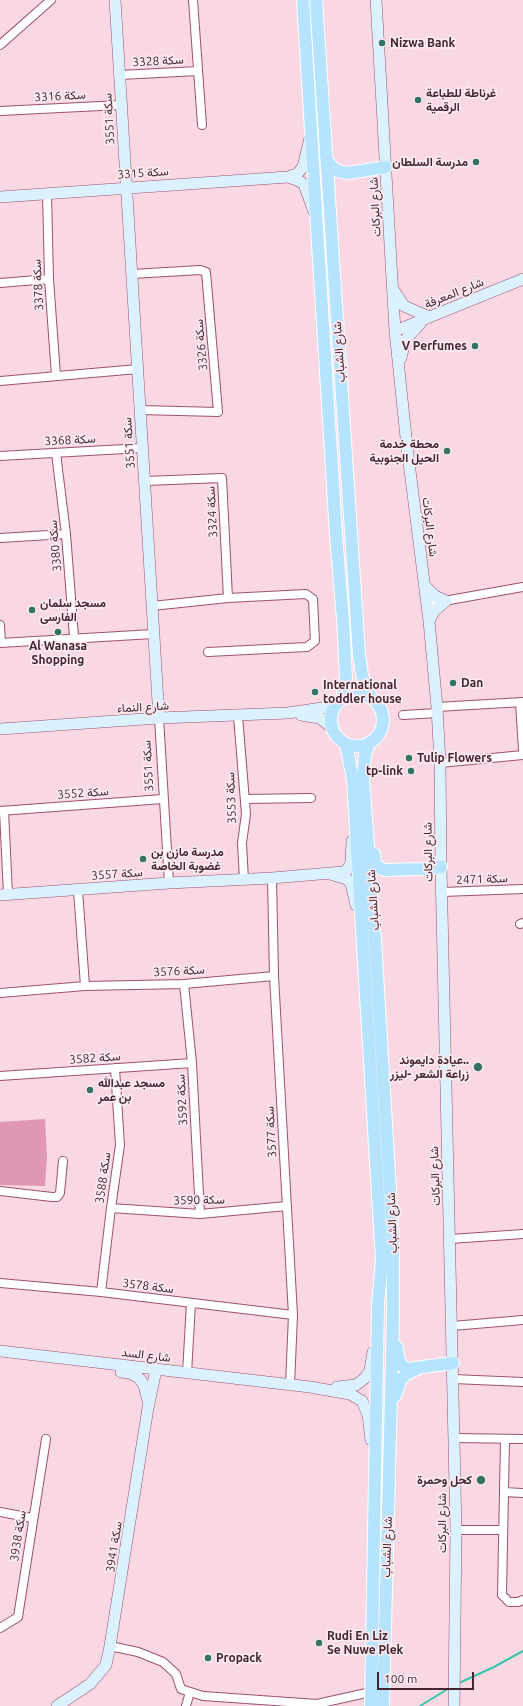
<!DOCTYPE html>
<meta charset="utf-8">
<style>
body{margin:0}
#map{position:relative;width:523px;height:1706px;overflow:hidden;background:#f9d7e3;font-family:Ubuntu,sans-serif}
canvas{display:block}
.scale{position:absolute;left:377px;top:1672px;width:97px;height:18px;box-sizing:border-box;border:2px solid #442532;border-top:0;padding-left:5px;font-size:12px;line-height:14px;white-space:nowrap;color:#442532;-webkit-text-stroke:3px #fbeaf0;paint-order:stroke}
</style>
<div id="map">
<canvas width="523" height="1706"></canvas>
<div class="scale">100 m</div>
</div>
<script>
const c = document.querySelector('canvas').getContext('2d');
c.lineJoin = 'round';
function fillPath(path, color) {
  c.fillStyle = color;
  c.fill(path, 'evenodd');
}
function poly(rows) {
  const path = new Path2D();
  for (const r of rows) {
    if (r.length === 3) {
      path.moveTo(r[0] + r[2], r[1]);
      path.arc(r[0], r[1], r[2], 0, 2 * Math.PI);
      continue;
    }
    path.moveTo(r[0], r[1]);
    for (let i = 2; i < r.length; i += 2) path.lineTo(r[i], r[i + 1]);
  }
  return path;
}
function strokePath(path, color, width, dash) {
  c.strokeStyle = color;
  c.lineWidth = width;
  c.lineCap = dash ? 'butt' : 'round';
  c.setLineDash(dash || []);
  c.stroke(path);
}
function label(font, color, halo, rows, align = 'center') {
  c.font = font + ' Ubuntu,Vazirmatn,sans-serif';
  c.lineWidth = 3.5;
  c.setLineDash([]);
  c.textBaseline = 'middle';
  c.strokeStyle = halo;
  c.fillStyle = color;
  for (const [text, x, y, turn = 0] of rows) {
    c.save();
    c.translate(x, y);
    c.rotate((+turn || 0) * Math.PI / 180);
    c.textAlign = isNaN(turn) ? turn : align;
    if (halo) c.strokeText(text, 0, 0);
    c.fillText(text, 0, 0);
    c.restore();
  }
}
const green = poly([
 [45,1119,47,1157,45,1186,0,1185,0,1122]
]);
const stream = poly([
 [459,1683,494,1667,523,1651],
 [420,1706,451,1687]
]);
const street = poly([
 [193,0,202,125],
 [0,45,51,0],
 [120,75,198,71],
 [0,111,121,105],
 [47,193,49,279,56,376],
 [132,274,200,270,206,272,218,412,140,410],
 [0,283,49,279],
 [0,381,138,369],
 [56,453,66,534,74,637],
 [0,456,142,448],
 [145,481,222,478,228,598],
 [0,538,66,534],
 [427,604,523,587],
 [152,606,228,598,306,594,313,599,315,641,307,647,208,652],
 [0,625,1,643],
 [0,643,153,634],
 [520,702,523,750],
 [437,707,523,702],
 [403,715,438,713],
 [238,716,246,814,242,843,244,880],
 [159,718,169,883],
 [440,763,523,755],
 [246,799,311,798],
 [0,811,163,799],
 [4,811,8,894],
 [272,878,274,976,293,1315,290,1385],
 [78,890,85,986],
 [442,892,523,889],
 [520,924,523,923],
 [184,984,192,1063,200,1214],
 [0,993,85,986,184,984,274,976],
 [0,1076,192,1063],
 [0,1191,52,1197,57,1197,60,1193,63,1161],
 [111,1208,200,1214,287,1206],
 [450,1239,523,1234],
 [0,1283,101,1292,293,1315],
 [101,1292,111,1208,120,1145,115,1068],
 [452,1326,523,1320],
 [187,1373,191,1303],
 [453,1379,523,1382],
 [454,1438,523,1439],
 [505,1439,502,1595,509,1602,518,1602,523,1600],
 [504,1492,523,1493],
 [0,1512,32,1518],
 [456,1530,503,1530],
 [0,1628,18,1617,46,1439],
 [110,1646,138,1652,163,1662,176,1674,181,1689,203,1696,317,1704,371,1692],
 [186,1706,190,1692]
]);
const secondary = poly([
 [115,0,159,718],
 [376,0,395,331,407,447,429,621,437,707,440,763,441,867,456,1530,454,1706],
 [288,177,297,180,304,184,314,212],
 [0,197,288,177,297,174,303,167,310,138],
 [393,289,404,306,429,317],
 [395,331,523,279],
 [401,358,405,340,420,324],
 [424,585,435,596,446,601],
 [429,621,434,611,446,601],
 [301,715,320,718,331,727],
 [0,729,159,718,288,713,322,708,336,704],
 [333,875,347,879,351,884,356,905],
 [0,895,169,883,272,878,343,872,347,870,351,863,352,841],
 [0,1351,310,1387,350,1394,362,1401,368,1415,371,1440],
 [121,1372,130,1373,139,1378,144,1385,148,1401],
 [337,1387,356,1385,365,1378,370,1371,373,1352],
 [57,1706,90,1684,106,1665,110,1646,148,1408,156,1370]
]);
const primary = poly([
 [303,0,336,535,343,619,346,678,342,699],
 [316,0,359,654,362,675,368,692,374,701],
 [328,161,332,167,338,171,348,173,386,167],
 [357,720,26],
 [370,742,365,754,363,779,375,941,393,1239,393,1318,383,1706],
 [346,744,353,780,382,1261,378,1304,371,1706],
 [374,854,375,862,379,868,385,870,421,869,441,867],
 [397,1347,398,1357,401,1365,407,1369,453,1363],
 [395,1396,401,1379,408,1373,417,1369]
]);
const markers = [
 [382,43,4,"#327363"],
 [418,100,4,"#327363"],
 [476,162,4,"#327363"],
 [475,346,4,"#327363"],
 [447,451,4,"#327363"],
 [32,610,4,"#327363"],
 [58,632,4,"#327363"],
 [453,683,4,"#327363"],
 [315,692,4,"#327363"],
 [409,758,4,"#327363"],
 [411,771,4,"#327363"],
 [143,859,4,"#327363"],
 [478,1067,5,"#327363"],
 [90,1090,4,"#327363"],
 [481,1480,5,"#327363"],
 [319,1643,4,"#327363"],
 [208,1658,4,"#327363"]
];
const poiNames = [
 ["Nizwa Bank",390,43],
 ["غرناطة للطباعة",426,93],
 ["الرقمية",426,107],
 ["مدرسة السلطان",468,162,"right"],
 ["V Perfumes",467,346,"right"],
 ["محطة خدمة",439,444,"right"],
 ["الحيل الجنوبية",439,458,"right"],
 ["مسجد سلمان",40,603],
 ["الفارسى",40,617],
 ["Al Wanasa",58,646,"center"],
 ["Shopping",58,660,"center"],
 ["Dan",461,683],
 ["International",323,685],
 ["toddler house",323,699],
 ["Tulip Flowers",417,758],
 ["tp-link",403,771,"right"],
 ["مدرسة مازن بن",151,852],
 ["غضوبة الخاصة",151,866],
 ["عيادة دايموند..",469,1060,"right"],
 ["زراعة الشعر -ليزر",469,1074,"right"],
 ["مسجد عبدالله",98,1083],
 ["بن عمر",98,1097],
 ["كحل وحمرة",472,1480,"right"],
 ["Rudi En Liz",327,1636],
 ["Se Nuwe Plek",327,1650],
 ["Propack",216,1658]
];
const streetNames = [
 ["سكة 3328",158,61,-3],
 ["سكة 3316",60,96,-3],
 ["سكة 3551",109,119,-93],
 ["سكة 3315",143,173,-4],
 ["شارع البركات",375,207,-93],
 ["سكة 3378",38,285,-93],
 ["شارع المعرفة",454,293,-22],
 ["سكة 3326",201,345,-95],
 ["شارع الشباب",339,352,-94],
 ["سكة 3368",70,440,-3],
 ["سكة 3551",129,443,-94],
 ["سكة 3324",212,512,-93],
 ["شارع البركات",430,527,83],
 ["سكة 3380",55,546,-95],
 ["شارع النماء",143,707,-3],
 ["سكة 3551",148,766,-93],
 ["سكة 3552",83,793,-4],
 ["سكة 3553",231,798,-92],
 ["شارع البركات",428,852,-91],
 ["سكة 3557",117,874,-4],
 ["سكة 2471",482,879,-2],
 ["شارع الشباب",373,900,-94],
 ["سكة 3576",179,971,-3],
 ["سكة 3582",95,1058,-4],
 ["سكة 3592",182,1100,-93],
 ["سكة 3577",271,1132,-93],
 ["شارع البركات",435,1176,-92],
 ["سكة 3588",103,1178,-82],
 ["سكة 3590",199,1200,-1],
 ["شارع الشباب",392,1223,-92],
 ["سكة 3578",148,1286,7],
 ["شارع السد",146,1355,7],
 ["شارع البركات",442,1523,-90],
 ["سكة 3938",18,1536,-81],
 ["سكة 3941",114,1547,-81],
 ["شارع الشباب",387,1547,-88]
];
fillPath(green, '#df97b3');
strokePath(stream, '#38c7a8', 2);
strokePath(street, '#9a5270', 10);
strokePath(secondary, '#9a5270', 12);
strokePath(primary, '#fff', 14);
strokePath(street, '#fff', 8);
strokePath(secondary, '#dbf1fe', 11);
strokePath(primary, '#b6e3fd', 12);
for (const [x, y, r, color] of markers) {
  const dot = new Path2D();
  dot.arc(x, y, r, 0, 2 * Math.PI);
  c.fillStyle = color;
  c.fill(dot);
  strokePath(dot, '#fbeaf0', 1.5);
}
label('bold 12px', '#442532', '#fbeaf0', poiNames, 'left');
label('12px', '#442532', '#fbeaf0', streetNames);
</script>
